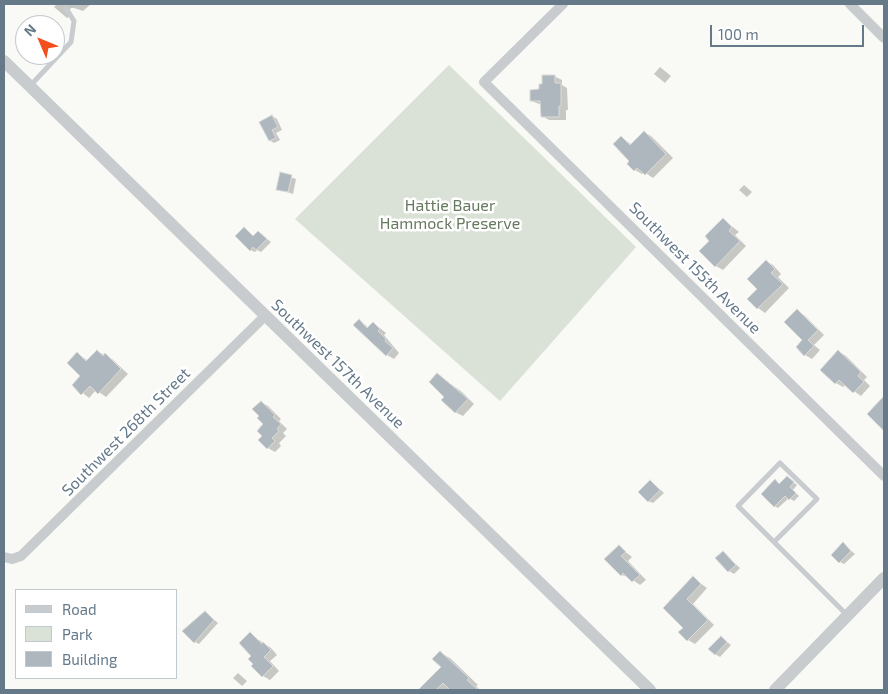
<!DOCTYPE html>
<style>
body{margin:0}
#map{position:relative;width:888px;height:694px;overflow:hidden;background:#f9f9f6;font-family:"Exo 2",sans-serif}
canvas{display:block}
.frame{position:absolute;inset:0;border:5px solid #657989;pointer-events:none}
.legend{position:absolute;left:15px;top:589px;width:162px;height:90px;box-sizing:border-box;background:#fff;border:1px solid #c1c9d0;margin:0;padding:6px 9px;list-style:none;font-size:15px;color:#657989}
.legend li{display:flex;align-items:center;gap:10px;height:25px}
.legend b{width:25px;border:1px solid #c1c9d0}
.north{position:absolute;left:15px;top:15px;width:50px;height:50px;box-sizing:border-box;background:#fff;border:1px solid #c1c9d0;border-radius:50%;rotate:315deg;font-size:14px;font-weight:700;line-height:20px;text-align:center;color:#657989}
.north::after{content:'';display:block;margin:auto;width:18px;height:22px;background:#f24f1c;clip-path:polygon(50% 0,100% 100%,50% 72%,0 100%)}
.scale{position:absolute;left:710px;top:25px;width:154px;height:22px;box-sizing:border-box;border:2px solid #657989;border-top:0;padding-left:6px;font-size:15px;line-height:18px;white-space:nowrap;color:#657989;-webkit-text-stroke:4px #fff;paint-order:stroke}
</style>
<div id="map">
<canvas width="888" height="694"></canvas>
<div class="frame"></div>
<ul class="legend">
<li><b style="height:6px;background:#c8cccf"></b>Road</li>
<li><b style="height:14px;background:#dae1d6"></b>Park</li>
<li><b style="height:14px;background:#aeb7bd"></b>Building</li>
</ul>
<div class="north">N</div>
<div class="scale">100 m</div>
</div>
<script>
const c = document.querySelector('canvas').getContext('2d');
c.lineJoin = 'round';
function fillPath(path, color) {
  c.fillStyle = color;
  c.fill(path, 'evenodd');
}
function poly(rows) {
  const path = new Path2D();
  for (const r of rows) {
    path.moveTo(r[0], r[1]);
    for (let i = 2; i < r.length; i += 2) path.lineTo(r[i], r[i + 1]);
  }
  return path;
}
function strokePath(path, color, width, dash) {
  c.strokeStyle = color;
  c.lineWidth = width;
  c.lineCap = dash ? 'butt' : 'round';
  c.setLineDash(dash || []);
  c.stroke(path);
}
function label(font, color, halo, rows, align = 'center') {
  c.font = font + ' "Exo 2",sans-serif';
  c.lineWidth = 5;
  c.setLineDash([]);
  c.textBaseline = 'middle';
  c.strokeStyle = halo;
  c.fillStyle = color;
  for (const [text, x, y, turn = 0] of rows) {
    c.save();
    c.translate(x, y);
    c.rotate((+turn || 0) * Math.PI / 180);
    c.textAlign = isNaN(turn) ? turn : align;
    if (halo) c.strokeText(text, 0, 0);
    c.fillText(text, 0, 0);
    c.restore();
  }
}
const green = poly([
 [449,65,636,247,500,401,295,219]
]);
const shadow = poly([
 [57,4,91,4,83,11,74,8,71,8,68,12,70,16,67,18,54,7],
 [660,67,671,76,665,83,654,74],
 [554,76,562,80,562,85,567,88,568,110,566,110,566,120,549,120,542,116,542,105,531,101,544,85],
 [272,116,277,119,282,130,276,133,280,140,274,143,269,140],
 [644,132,651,136,673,158,653,178,644,172,642,174,635,170,621,137,632,145],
 [281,174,296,179,293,194,278,189],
 [744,185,752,192,747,197,739,190],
 [723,219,739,232,735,235,746,246,723,270,716,266,711,240],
 [244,228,254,237,258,232,271,242,261,252,257,250,255,252,250,250],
 [766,261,773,265,781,274,778,277,789,288,765,313,758,308,749,299,759,288],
 [797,311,804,315,824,335,814,345,820,350,812,359,805,355,804,340],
 [359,321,369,328,373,324,380,328,386,333,384,335,399,353,394,359,387,355],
 [97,351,112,359,128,374,106,397,96,390,89,398,73,385,82,376,77,353,88,361],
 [838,351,846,356,867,377,864,380,870,386,861,396,845,385,843,387,836,383,821,370],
 [438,375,462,392,474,404,463,416,455,412,445,397],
 [261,402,268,406,281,419,279,421,287,429,283,433,286,436,279,443,281,446,275,452,268,448,264,436,265,424],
 [791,480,797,485,793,490,799,496,794,501,789,498,778,508,774,506,775,481,780,484],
 [651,481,664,493,653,503,648,501],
 [843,544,855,554,844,564,840,562],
 [619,547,632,557,628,561,646,580,640,585,630,578,622,575],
 [723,553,740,568,734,574,729,571],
 [693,578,707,588,693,604,714,625,695,644,688,640,684,628,664,608],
 [205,612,218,623,199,644,195,642],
 [250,634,271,648,277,655,270,661,279,671,270,680,263,676,254,664],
 [721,637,731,645,720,657,715,654],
 [440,653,450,658,478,685,476,686,480,690,420,690,442,667],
 [238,673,247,681,242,686,233,678]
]);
const building = poly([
 [542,75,555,75,555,83,561,83,561,106,559,106,559,117,541,117,540,101,530,101,530,90,539,89,539,84,542,84,542,75],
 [272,115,278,127,272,130,276,138,269,141,259,122,272,115],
 [644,131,666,154,645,175,637,168,634,171,627,164,629,161,613,144,621,136,630,145,644,131],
 [280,172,292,175,288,192,276,190,280,172],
 [723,218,732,227,729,231,740,241,715,267,699,251,709,241,705,236,723,218],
 [244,227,253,236,258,231,267,239,256,250,253,247,250,251,235,236,244,227],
 [766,260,775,269,771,273,783,284,757,309,747,299,757,289,747,279,766,260],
 [797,309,818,330,808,340,814,346,804,356,796,347,802,340,784,322,797,309],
 [359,319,367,328,373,322,380,329,378,331,386,339,385,341,393,348,386,356,353,325,359,319],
 [97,350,103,356,105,353,121,369,98,394,90,386,81,395,72,385,80,376,67,363,77,352,86,361,97,350],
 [838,350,861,372,858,376,864,382,853,393,839,380,835,384,820,370,838,350],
 [437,373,468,399,455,413,441,400,444,397,429,382,437,373],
 [884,396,884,431,867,414,884,396],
 [261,401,275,415,273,417,281,424,277,429,279,431,272,438,275,441,267,449,258,440,262,436,257,431,263,424,257,418,259,416,252,409,261,401],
 [787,476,794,482,790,487,796,493,789,500,785,496,774,507,761,494,775,479,779,484,787,476],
 [650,480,660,490,648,502,638,492,650,480],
 [843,542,851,551,839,563,831,555,843,542],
 [619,545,626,552,621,556,640,575,632,582,623,573,621,576,604,559,619,545],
 [723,551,736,565,728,572,715,558,723,551],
 [693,576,701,584,687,599,708,620,687,641,678,632,683,628,663,608,693,576],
 [205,611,214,620,194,643,182,631,205,611],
 [250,632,262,644,263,642,271,650,264,657,273,666,262,677,251,666,253,664,248,659,251,656,239,643,250,632],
 [721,636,727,642,715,655,708,649,721,636],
 [440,651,469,678,467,680,478,690,450,690,443,683,436,690,418,690,441,667,432,659,440,651]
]);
const service = poly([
 [30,86,71,42,74,21,66,8],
 [775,541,817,499,780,463,738,506,848,616]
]);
const minor = poly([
 [563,4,484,82,884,476],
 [850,4,884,38],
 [4,557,12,559,21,556,265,316]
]);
const tertiary = poly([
 [4,61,650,690],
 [775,690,884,578]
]);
const parkNames = [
 ["Hattie Bauer",450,206],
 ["Hammock Preserve",450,224]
];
const streetNames = [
 ["Southwest 155th Avenue",695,268,45],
 ["Southwest 157th Avenue",338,364,44],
 ["Southwest 268th Street",126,432,-45]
];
fillPath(green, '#dae1d6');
fillPath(shadow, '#0003');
fillPath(building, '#aeb7bd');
strokePath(building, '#dadad8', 1);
strokePath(service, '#c8cccf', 5);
strokePath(minor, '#c8cccf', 10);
strokePath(tertiary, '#c8cccf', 12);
label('16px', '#667a60', '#fff', parkNames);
label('16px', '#657989', '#fff', streetNames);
</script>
